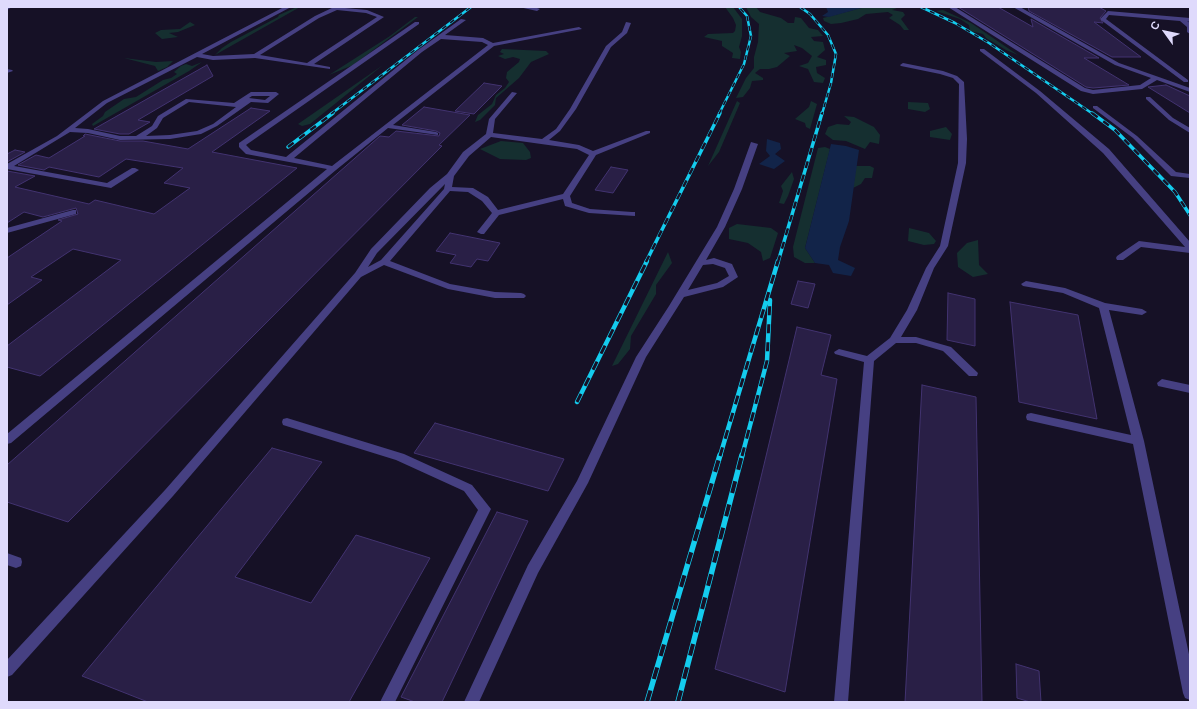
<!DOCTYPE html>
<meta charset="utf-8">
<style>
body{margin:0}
#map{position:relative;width:1197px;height:709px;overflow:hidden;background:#161126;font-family:Arial,sans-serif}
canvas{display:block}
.frame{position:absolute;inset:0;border:8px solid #dfdafc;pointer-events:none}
.north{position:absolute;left:1145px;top:12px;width:40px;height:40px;-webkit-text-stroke:3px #161126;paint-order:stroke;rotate:303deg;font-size:11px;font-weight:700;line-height:16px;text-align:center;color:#dfdafc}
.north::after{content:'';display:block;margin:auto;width:14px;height:18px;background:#dfdafc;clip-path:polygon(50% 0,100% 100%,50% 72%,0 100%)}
</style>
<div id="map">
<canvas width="1197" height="709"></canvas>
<div class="frame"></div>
<div class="north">С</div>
</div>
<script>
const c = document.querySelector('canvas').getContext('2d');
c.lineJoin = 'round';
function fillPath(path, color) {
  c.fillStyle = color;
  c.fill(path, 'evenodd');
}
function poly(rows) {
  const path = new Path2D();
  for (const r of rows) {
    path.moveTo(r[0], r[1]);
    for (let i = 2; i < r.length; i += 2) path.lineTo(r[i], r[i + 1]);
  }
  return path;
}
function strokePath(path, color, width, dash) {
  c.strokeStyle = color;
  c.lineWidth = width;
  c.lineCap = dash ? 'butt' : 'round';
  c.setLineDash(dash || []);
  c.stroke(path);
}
const green = poly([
 [297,7,300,7,215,55,222,48,231,42,278,17,279,15],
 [725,7,733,7,742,19,742,36,739,47,741,52,740,59,732,58,733,53,722,46,722,41,704,37,708,34,733,33,735,31,736,25,733,18],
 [746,7,756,7,760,12,781,18,788,23,794,23,795,17,801,18,809,28,818,30,823,36,811,37,814,41,823,42,825,50,817,57,826,60,826,65,816,67,817,73,825,78,823,83,814,82,808,69,799,66,808,63,812,56,802,48,794,45,797,51,784,53,790,56,777,67,769,69,760,69,755,73,763,78,763,80,752,81,750,88,743,97,736,98,746,78,754,68,754,57,758,42,759,24,751,17],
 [865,7,905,7,907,8,897,8,892,10,903,12,905,15,901,19,909,30,904,30,900,25,889,18,893,15,888,12,866,14,858,19,841,23,831,24,824,21,823,18],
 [943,10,971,23,1018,55,1006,50,986,38,983,34,970,31,969,25,960,19,936,11],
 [415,17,418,17,353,65,329,75,390,36],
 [190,22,195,25,178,32,169,33,178,37,162,39,155,33,161,30,180,29],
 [502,49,546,51,549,54,531,62,519,78,496,98,495,105,480,120,475,122,478,115,492,104,496,95,505,88,509,82,506,78,507,72,519,62,520,59,513,57,505,59,498,56,504,54,500,52],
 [124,58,156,62,173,61,167,67,158,71,155,66],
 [202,62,189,71,93,126,92,124,103,116,105,112,124,99,136,97,163,80,171,78,177,74,174,72,181,66,186,64,192,66],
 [383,65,310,124,302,126,298,124],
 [737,101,740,103,719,152,708,166],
 [811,101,817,104,810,129,806,127,805,123,795,119,809,107],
 [908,102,928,103,930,109,925,112,908,109],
 [844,116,854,117,874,127,880,135,879,144,870,142,865,149,846,141,833,140,825,134,828,127,837,124,849,125,851,122],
 [946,127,952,134,950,140,930,137,930,131],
 [501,141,523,143,530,152,531,158,526,160,500,159,480,149],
 [825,147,830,149,805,248,815,263,805,263,794,257,793,247,818,148],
 [856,166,870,166,874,168,872,178,865,178,861,184,853,188],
 [792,172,794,179,788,196,784,204,779,203,783,191,781,186],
 [737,224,771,228,778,233,770,258,763,261,761,252,748,243,729,239,729,228],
 [909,228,929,233,936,241,934,244,924,245,908,241],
 [978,240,979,265,988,274,973,277,958,267,957,253,967,243],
 [668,252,672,263,656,285,656,294,631,336,630,349,618,364,612,366]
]);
const water = poly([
 [826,7,865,7,829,17,822,16,828,12],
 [767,139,780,143,781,149,775,154,785,161,774,169,759,164,770,156,766,151],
 [831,144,846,146,859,150,849,221,840,247,838,260,855,268,851,276,833,273,829,265,815,263,805,248]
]);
const building = poly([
 [958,7,998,7,1033,27,1031,19,1099,58,1084,58,1129,85,1093,88,1086,87,958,7],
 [1028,7,1099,7,1106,11,1100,18,1103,23,1094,22,1141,57,1112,57,1029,11,1028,7],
 [207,65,213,76,138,120,150,122,129,134,120,134,94,129,207,65],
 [484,83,502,86,474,114,455,111,484,83],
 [1166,85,1190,96,1190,113,1148,87,1166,85],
 [424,107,470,115,439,145,442,146,68,522,7,502,7,465,380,136,389,137,396,131,439,136,440,133,436,131,402,125,424,107],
 [251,108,270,111,212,152,297,168,40,376,7,367,7,346,121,260,73,249,31,277,42,280,7,305,7,258,62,221,58,220,78,214,76,208,43,217,24,212,7,223,7,171,35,176,15,187,89,204,95,200,154,214,190,188,164,183,183,168,126,159,99,177,49,167,44,170,18,165,36,155,49,158,85,136,83,136,85,134,120,141,143,141,188,149,251,108],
 [15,150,25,152,7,162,7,154,15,150],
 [611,167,628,170,613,193,595,190,611,167],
 [450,233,500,243,488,261,477,259,471,267,450,263,456,255,436,251,450,233],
 [798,281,815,284,808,308,791,304,798,281],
 [948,293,975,299,975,346,947,340,948,293],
 [1010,302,1078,315,1097,419,1019,402,1010,302],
 [797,327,831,335,821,375,837,379,785,692,715,669,797,327],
 [922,385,976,397,982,702,905,702,922,385],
 [435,423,564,459,548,491,414,453,435,423],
 [272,448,322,462,235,577,311,603,356,535,430,558,349,702,148,702,82,676,272,448],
 [497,512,528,521,442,702,415,702,401,697,497,512],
 [1016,664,1039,671,1041,702,1030,702,1017,698,1016,664]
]);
const lane = poly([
 [7,7,12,7,7,10,7,7],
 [284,7,291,7,202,54,213,56,254,54,315,16,334,7,367,10,384,17,314,64,330,67,330,69,255,58,213,60,197,57,107,103,75,128,88,129,120,136,136,136,152,126,158,116,186,99,234,103,251,92,276,92,279,94,268,103,251,102,217,126,201,134,170,139,120,140,88,133,70,132,14,166,107,183,132,168,135,168,139,170,111,188,7,169,7,164,57,136,103,101,284,7],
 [337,10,366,13,377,17,307,63,260,55,319,18,337,10],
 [252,96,270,96,265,100,249,98,252,96],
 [189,102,236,107,213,124,197,131,170,135,146,136,157,128,163,118,189,102],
 [519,7,534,7,540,9,537,11,519,7],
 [948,7,955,7,1085,88,1093,90,1140,85,1151,78,1115,65,1013,7,1020,7,1119,63,1190,88,1190,92,1157,80,1142,89,1093,94,1081,91,948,7],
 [1108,11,1190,18,1190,22,1187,21,1190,23,1190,34,1187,32,1187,27,1180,21,1109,15,1106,19,1188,80,1188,82,1184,82,1101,20,1101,18,1108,11],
 [461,19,466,20,445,35,483,38,493,43,579,27,582,29,494,46,393,125,436,132,438,133,438,135,388,128,336,170,11,443,7,444,7,434,327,169,246,154,239,147,239,143,415,22,419,22,419,24,246,145,251,150,286,157,418,50,461,19],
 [441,39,482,42,488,45,332,166,294,158,422,52,441,39],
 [626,22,631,23,627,33,611,47,576,109,560,131,549,140,579,145,593,151,646,131,650,131,650,133,596,155,570,196,572,203,590,209,632,212,635,212,635,216,589,213,565,206,563,199,499,215,484,234,481,234,477,232,492,213,482,201,468,192,450,191,390,261,450,284,495,292,521,293,524,294,526,296,524,298,495,298,448,289,384,265,361,277,173,496,12,675,7,677,7,660,165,490,355,273,371,249,430,188,447,174,463,152,486,134,489,119,512,92,517,93,495,119,493,133,542,139,556,129,570,109,606,46,622,32,626,22],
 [491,137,577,149,589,155,563,194,498,210,488,197,473,188,452,187,454,176,469,156,491,137],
 [445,184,444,189,381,260,368,267,377,253,445,184],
 [980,49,984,49,1040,91,1109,149,1190,242,1190,253,1141,247,1123,260,1117,260,1116,258,1117,256,1139,241,1185,247,1103,153,1036,93,980,51,980,49],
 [903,63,943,71,957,76,964,82,967,139,966,163,948,246,934,268,917,310,901,337,916,337,951,347,978,373,977,376,969,376,943,351,916,343,896,343,874,361,848,702,834,702,864,362,835,354,834,352,839,349,867,356,890,338,907,310,926,268,940,246,958,163,959,84,953,78,940,74,901,66,900,65,903,63],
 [7,69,12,70,13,71,7,73,7,69],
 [1146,97,1150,97,1173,118,1190,128,1190,133,1169,120,1146,99,1146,97],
 [1093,106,1097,106,1137,136,1176,172,1190,174,1190,178,1171,176,1133,138,1093,108,1093,106],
 [751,142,758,144,742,189,725,227,706,260,714,258,732,264,738,277,723,287,684,297,646,357,588,483,538,573,479,702,464,702,528,565,577,481,636,357,669,306,717,227,734,189,751,142],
 [713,264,725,268,729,276,717,283,688,290,703,265,713,264],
 [73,210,76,210,76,214,7,233,7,228,73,210],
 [1026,281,1065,288,1105,303,1142,309,1147,312,1142,315,1109,310,1144,441,1190,659,1190,700,1185,698,1183,693,1133,444,1031,421,1027,420,1026,417,1027,414,1031,413,1131,435,1099,308,1063,293,1023,286,1021,284,1026,281],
 [1162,379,1190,385,1190,393,1158,386,1157,383,1162,379],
 [287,418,404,454,472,485,491,509,395,702,380,702,478,510,464,491,396,460,283,425,282,422,283,419,287,418],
 [7,553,21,558,22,562,21,566,16,568,7,565,7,553]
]);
const railFar3 = poly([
 [800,7,810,14,828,35,836,54,831,83,822,114],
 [921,7,955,23,989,43,1093,114],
 [331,114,471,7],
 [719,114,744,64,751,36,747,16,739,7]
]);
const railFar2 = poly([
 [1092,113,1115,130,1175,192,1190,215],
 [288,147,333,113],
 [646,262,720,113],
 [778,262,822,113]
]);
const railFar1 = poly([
 [577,402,647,261],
 [720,456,778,261],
 [742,456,767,361,770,300]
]);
const rail = poly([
 [647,702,720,455],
 [678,702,742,455]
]);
fillPath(green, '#152f30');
fillPath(water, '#122449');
fillPath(building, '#291f46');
strokePath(building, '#423370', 1);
fillPath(lane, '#464082');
strokePath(railFar3, '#14ccee', 2.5);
strokePath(railFar2, '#14ccee', 3.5);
strokePath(railFar1, '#14ccee', 4.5);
strokePath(rail, '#14ccee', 5.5);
strokePath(railFar3, '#161126', 1.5, [5]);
strokePath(railFar2, '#161126', 2.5, [7]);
strokePath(railFar1, '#161126', 3, [9]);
strokePath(rail, '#161126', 4, [12]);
</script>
